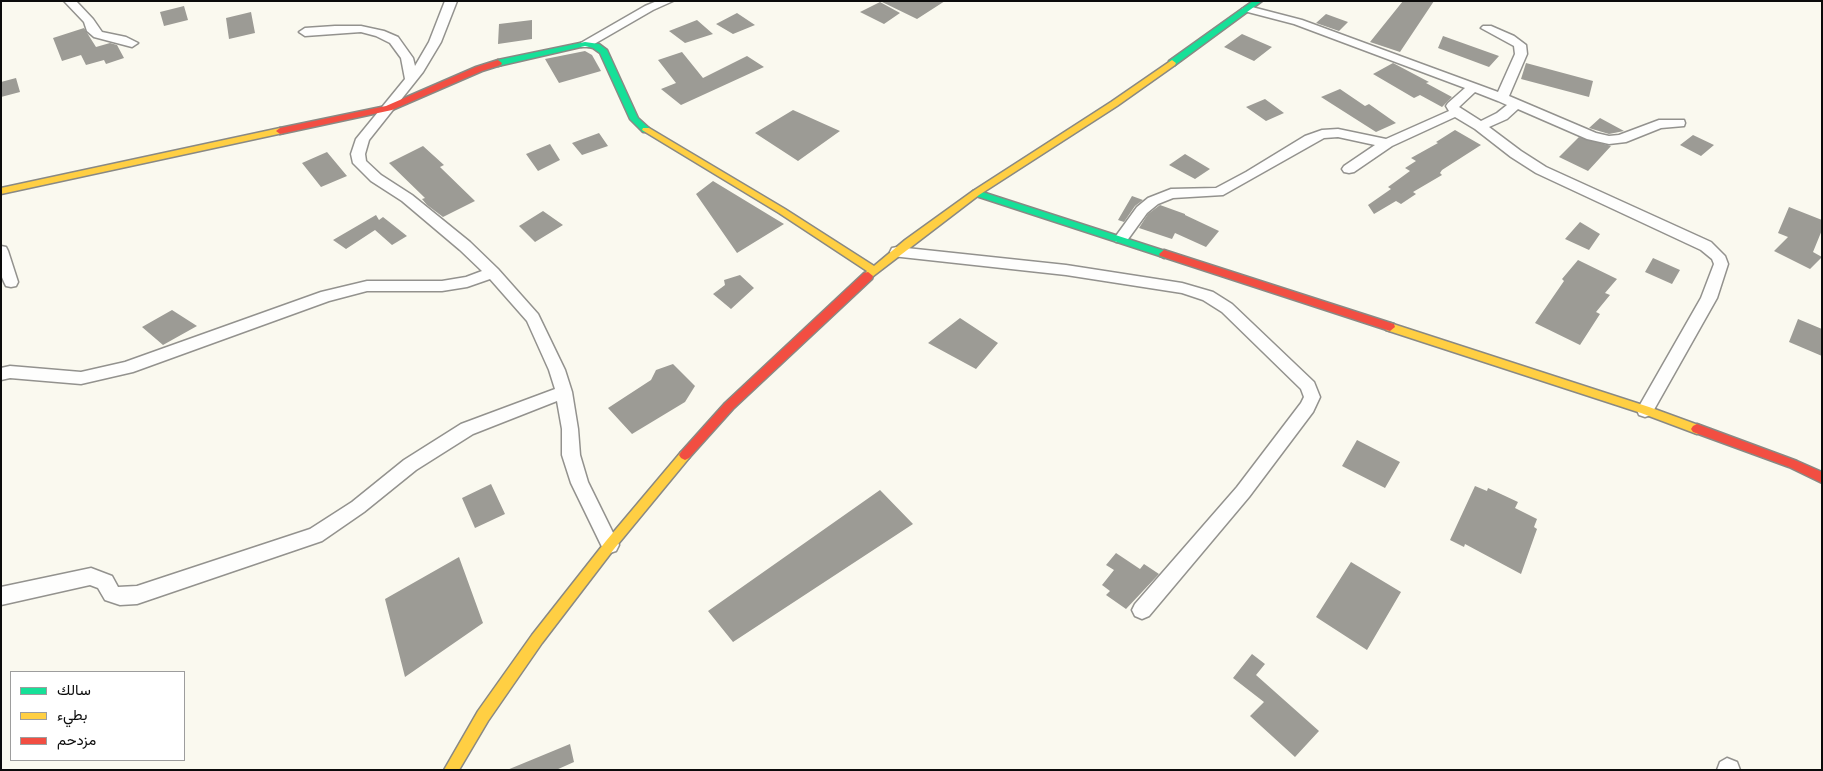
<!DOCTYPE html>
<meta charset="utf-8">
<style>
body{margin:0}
#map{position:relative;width:1823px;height:771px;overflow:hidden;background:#faf9ef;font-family:"Source Serif 4",Vazirmatn,serif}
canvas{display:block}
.frame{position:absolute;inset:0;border:2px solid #0b0b0b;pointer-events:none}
.legend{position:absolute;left:10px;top:671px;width:175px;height:90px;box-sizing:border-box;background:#fff;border:1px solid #9d9d9d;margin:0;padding:6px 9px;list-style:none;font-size:15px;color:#0b0b0b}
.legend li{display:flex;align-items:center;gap:10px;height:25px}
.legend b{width:25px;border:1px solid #9d9d9d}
</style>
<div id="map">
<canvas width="1823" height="771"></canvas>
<div class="frame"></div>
<ul class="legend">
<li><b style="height:6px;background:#16e098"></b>سالك</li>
<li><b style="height:6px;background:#ffcf43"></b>بطيء</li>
<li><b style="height:6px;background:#f24e42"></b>مزدحم</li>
</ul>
</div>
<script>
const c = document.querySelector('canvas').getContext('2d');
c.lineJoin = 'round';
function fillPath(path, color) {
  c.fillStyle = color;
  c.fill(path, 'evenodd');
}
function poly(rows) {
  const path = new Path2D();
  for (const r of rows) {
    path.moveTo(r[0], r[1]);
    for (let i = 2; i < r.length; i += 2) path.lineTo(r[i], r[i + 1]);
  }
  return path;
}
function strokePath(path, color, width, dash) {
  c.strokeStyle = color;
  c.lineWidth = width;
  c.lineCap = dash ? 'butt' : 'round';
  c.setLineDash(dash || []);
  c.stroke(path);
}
const building = poly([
 [880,1,945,1,917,19],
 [1403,1,1434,1,1400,52,1370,42],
 [880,2,900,13,884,24,860,12],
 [184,6,188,20,164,26,160,12],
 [251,12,255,33,229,39,226,18],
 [737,13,755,25,733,34,716,24],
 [1326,14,1348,22,1339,31,1316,23],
 [532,20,532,39,498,44,499,24],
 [697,20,713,34,685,43,669,31],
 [84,28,96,47,110,43,117,45,124,58,106,64,104,60,86,65,81,55,62,61,53,38],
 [1242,34,1272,47,1254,61,1224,47],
 [1443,36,1499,56,1489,67,1438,48],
 [585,51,592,55,601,71,559,83,545,59],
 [682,52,703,78,747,56,764,67,681,105,661,89,676,83,658,60],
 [1393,63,1429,82,1426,83,1452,97,1442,107,1420,95,1414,98,1373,74],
 [1526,63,1593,81,1589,97,1521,79],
 [16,78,20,92,1,97,1,82],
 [1340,89,1365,106,1369,104,1396,123,1376,132,1321,97],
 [1265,99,1284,113,1266,121,1246,107],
 [793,110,840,131,798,161,755,133],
 [1600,118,1624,131,1609,134,1589,128],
 [1455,130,1481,145,1442,170,1440,173,1442,175,1413,192,1416,194,1401,204,1396,201,1374,214,1368,205,1391,189,1388,187,1410,171,1405,168,1416,161,1411,158,1438,143,1436,142],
 [599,133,608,146,582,155,572,143],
 [1693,135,1714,145,1701,156,1680,145],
 [1579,137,1611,146,1588,171,1559,157],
 [550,144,560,160,538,171,526,154],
 [423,146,444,165,440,167,475,201,443,217,427,205,422,199,425,198,389,163],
 [327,152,347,176,321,187,302,163],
 [1185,154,1210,169,1195,179,1169,165],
 [713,181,774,218,784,224,737,253,696,194],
 [1132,196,1143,200,1135,206,1124,222,1118,220],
 [1160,205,1185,214,1185,215,1219,231,1206,247,1175,233,1172,239,1139,228,1148,214],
 [1789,207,1822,220,1822,230,1813,252,1822,257,1810,269,1774,251,1788,237,1778,233],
 [543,211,563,225,535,242,519,226],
 [376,215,379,220,383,217,407,236,392,245,375,230,346,249,333,240],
 [1580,222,1600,234,1589,250,1565,239],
 [1653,258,1680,270,1672,284,1645,272],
 [1578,260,1617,279,1605,293,1610,295,1596,312,1600,314,1580,345,1535,323,1564,281,1562,279],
 [740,275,754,288,731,309,713,294,725,285,724,280],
 [172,310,197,326,163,345,142,327],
 [960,318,998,343,976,369,928,343],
 [1798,319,1822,329,1822,356,1789,342],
 [673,364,695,386,685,402,632,434,608,408,651,380,656,370],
 [1357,440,1400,462,1385,488,1342,466],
 [491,484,505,514,475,528,462,498],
 [1475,486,1487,491,1488,488,1518,502,1515,508,1537,519,1534,527,1537,529,1521,574,1465,544,1464,547,1450,540],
 [880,490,913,524,733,642,708,611],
 [1116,553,1140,569,1144,564,1159,574,1126,609,1106,595,1110,591,1102,585,1114,570,1106,565],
 [459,557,483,623,405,677,385,599],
 [1351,562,1401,592,1367,650,1316,617],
 [1252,654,1265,664,1256,675,1319,731,1295,757,1250,716,1264,702,1233,678],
 [570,744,574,762,556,770,507,770]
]);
const street = poly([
 [64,1,76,1,93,19,102,32,126,37,138,43,132,47,94,37,87,31,84,22,64,1],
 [445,1,457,1,441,42,423,72,369,140,365,154,366,161,381,175,412,195,470,242,498,269,538,314,565,370,572,392,578,429,580,455,588,482,619,545,616,551,610,553,604,551,571,483,562,455,562,429,557,401,473,434,416,470,364,512,322,541,137,604,120,605,105,600,98,588,90,585,1,605,1,587,91,568,112,576,118,587,137,586,310,529,352,502,404,460,461,424,555,389,549,370,527,321,490,279,467,287,442,291,367,291,329,301,133,372,81,384,10,378,1,380,1,368,10,366,81,372,125,362,321,292,367,281,442,281,466,277,482,271,460,250,402,201,371,181,353,163,351,154,356,139,405,79,401,58,390,43,376,36,361,32,305,36,299,32,305,28,335,26,361,26,384,31,398,37,413,58,415,66,429,42,445,1],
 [657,1,673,1,653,10,589,47,581,47,579,44,645,6,657,1],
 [1248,6,1302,20,1498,92,1515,54,1514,46,1481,28,1483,26,1491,26,1514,36,1526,45,1527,54,1509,96,1596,133,1609,136,1619,135,1659,120,1684,120,1685,123,1684,126,1661,128,1626,142,1609,144,1587,139,1518,109,1507,119,1489,127,1521,151,1546,167,1711,242,1725,256,1728,264,1717,298,1651,415,1645,417,1639,415,1637,410,1701,298,1714,264,1712,259,1701,250,1536,173,1511,157,1475,129,1455,117,1392,146,1354,172,1349,173,1344,172,1342,169,1344,166,1375,145,1338,137,1324,138,1223,195,1173,198,1158,204,1147,213,1126,242,1116,242,1114,239,1116,236,1137,207,1148,198,1171,189,1216,188,1246,172,1305,136,1322,130,1338,129,1386,139,1449,111,1446,106,1448,103,1465,88,1294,24,1244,11,1242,9,1248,6],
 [1475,92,1498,101,1507,105,1497,113,1481,121,1459,107,1475,92],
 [1,246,6,247,8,251,18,282,16,286,11,287,6,286,4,282,1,275,1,246],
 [897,247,1066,265,1182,283,1213,292,1232,304,1314,382,1320,397,1313,412,1249,497,1149,616,1142,619,1135,616,1132,610,1135,604,1237,487,1301,403,1304,397,1301,389,1222,312,1203,300,1182,293,1066,275,892,256,890,252,892,248,897,247],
 [1727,758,1737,762,1740,770,1717,770,1720,762,1727,758]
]);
const fast = poly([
 [1253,1,1262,1,1175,65,1169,65,1169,61,1253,1],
 [585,42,599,44,607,50,638,118,649,128,649,132,643,132,630,119,600,53,593,48,585,46,498,66,494,63,498,60,585,42],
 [976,190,1168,252,1169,254,1164,258,1160,256,973,195,973,191,976,190]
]);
const slow = poly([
 [1172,60,1176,63,1175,65,1117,106,979,195,868,280,863,276,867,271,779,213,642,130,643,128,649,128,785,209,874,266,905,240,973,191,1111,102,1172,60],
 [280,128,283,129,283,133,1,194,1,188,280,128],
 [1390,323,1649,407,1701,426,1703,429,1701,432,1697,434,1641,413,1386,330,1385,327,1390,323],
 [685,450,689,452,691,455,689,458,614,549,542,643,488,721,459,770,444,770,478,711,532,635,606,541,681,452,685,450]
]);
const jam = poly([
 [498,60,502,63,501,65,482,71,392,110,280,134,276,131,280,128,386,106,476,67,498,60],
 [1164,250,1394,324,1395,327,1390,331,1160,256,1159,254,1164,250],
 [868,272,873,276,872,279,733,409,689,458,685,460,681,458,679,455,681,452,725,403,864,273,868,272],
 [1697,424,1797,461,1822,472,1822,483,1789,467,1693,432,1691,429,1693,426,1697,424]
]);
fillPath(building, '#9c9b95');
strokePath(street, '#93928e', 3);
strokePath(fast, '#898984', 3);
strokePath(slow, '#898984', 3);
strokePath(jam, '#898984', 3);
fillPath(street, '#fefefd');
fillPath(fast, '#16e098');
fillPath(slow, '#ffcf43');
fillPath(jam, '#f24e42');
</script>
